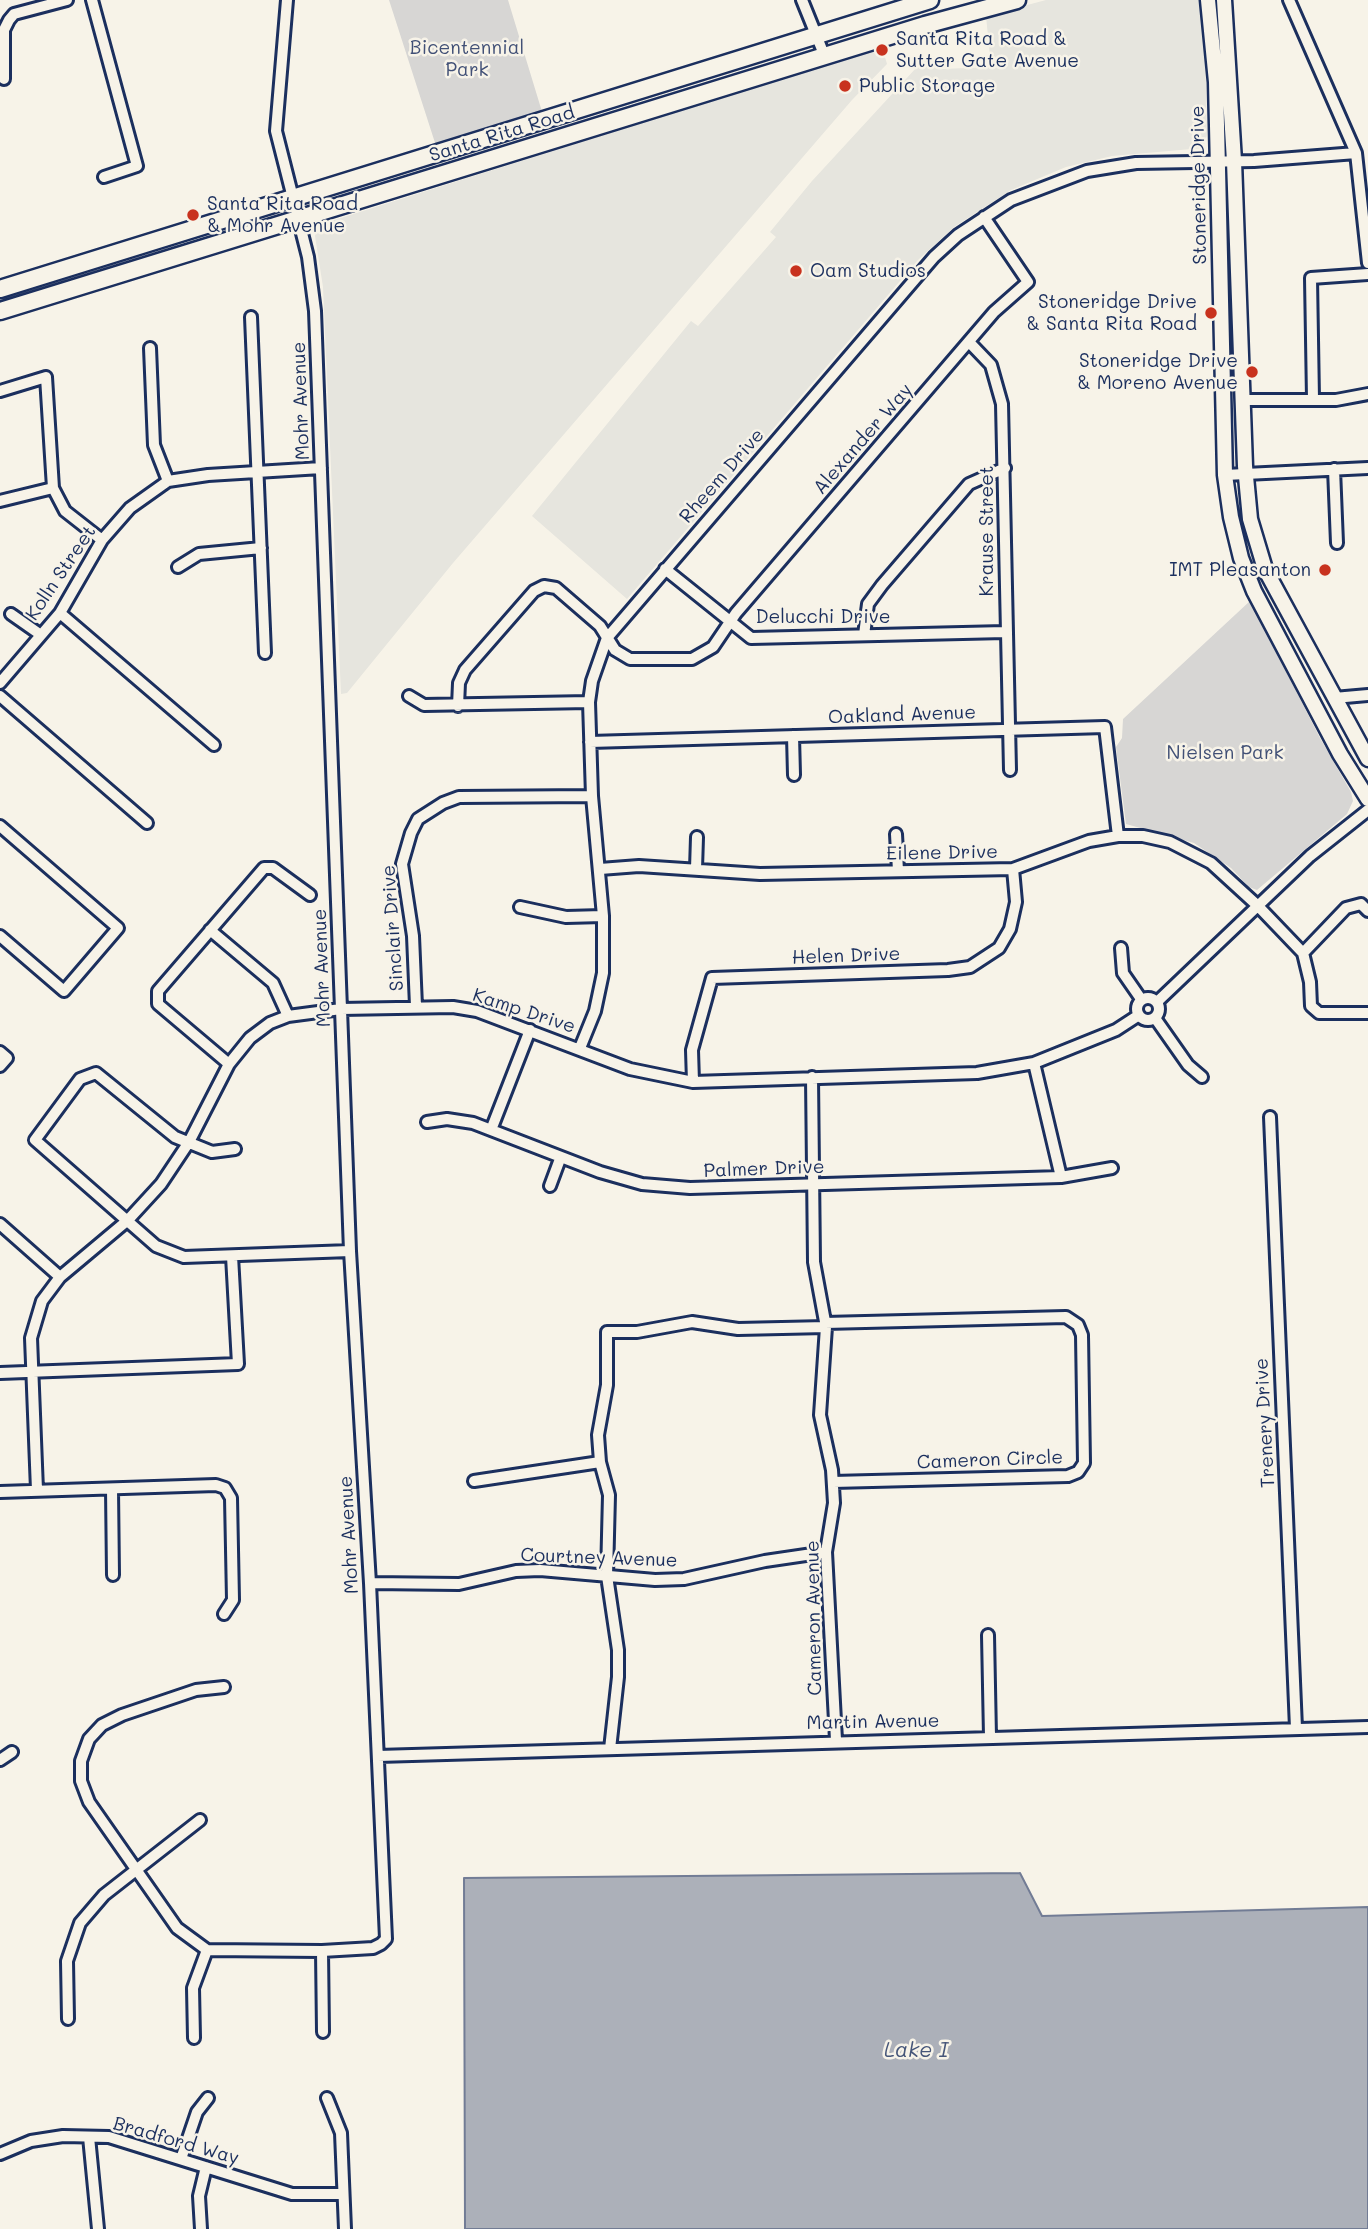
<!DOCTYPE html>
<style>
body{margin:0}
canvas{display:block;background:#f7f3e8}
</style>
<canvas width="1368" height="2229"></canvas>
<script>
const c = document.querySelector('canvas').getContext('2d');
c.lineJoin = 'round';
function fillPath(path, color) {
  c.fillStyle = color;
  c.fill(path, 'evenodd');
}
function poly(rows) {
  const path = new Path2D();
  for (const r of rows) {
    if (r.length === 3) {
      path.moveTo(r[0] + r[2], r[1]);
      path.arc(r[0], r[1], r[2], 0, 2 * Math.PI);
      continue;
    }
    path.moveTo(r[0], r[1]);
    for (let i = 2; i < r.length; i += 2) path.lineTo(r[i], r[i + 1]);
  }
  return path;
}
function strokePath(path, color, width, dash) {
  c.strokeStyle = color;
  c.lineWidth = width;
  c.lineCap = dash ? 'butt' : 'round';
  c.setLineDash(dash || []);
  c.stroke(path);
}
function label(font, color, halo, rows, align = 'center') {
  c.font = font + ' Mali,sans-serif';
  c.lineWidth = 5;
  c.setLineDash([]);
  c.textBaseline = 'middle';
  c.strokeStyle = halo;
  c.fillStyle = color;
  for (const [text, x, y, turn = 0] of rows) {
    c.save();
    c.translate(x, y);
    c.rotate((+turn || 0) * Math.PI / 180);
    c.textAlign = isNaN(turn) ? turn : align;
    if (halo) c.strokeText(text, 0, 0);
    c.fillText(text, 0, 0);
    c.restore();
  }
}
const built = poly([
 [1046,0,1198,0,1205,40,1207,135,1203,148,1112,156,1066,167,1011,190,954,227,918,260,627,599,532,516,691,321,698,326,776,237,770,232,812,181,928,55,942,69,991,67,986,16],
 [882,47,887,64,852,100,453,563,347,693,341,694,323,287,315,236,317,229,325,223]
]);
const green = poly([
 [389,0,508,0,543,115,437,149],
 [1250,601,1320,738,1351,792,1353,801,1347,814,1257,890,1249,887,1231,868,1194,843,1126,824,1116,747,1122,738,1123,719]
]);
const water = poly([
 [1020,1873,1042,1916,1368,1907,1368,2229,465,2229,464,1878,1020,1873]
]);
const minor = poly([
 [92,0,137,166,104,177],
 [802,0,825,57],
 [1289,0,1356,153,1368,263],
 [4,79,4,30,9,20,14,14,67,0],
 [251,317,265,653],
 [969,342,991,365,1002,404,1010,770],
 [150,348,154,445,168,481],
 [0,391,46,377,53,488,65,511,102,540],
 [1313,399,1311,278,1368,274],
 [1243,400,1336,400,1368,394],
 [1334,469,1337,543],
 [1225,475,1368,468],
 [0,501,53,488],
 [178,567,199,554,261,548],
 [665,569,751,638,1005,632],
 [60,613,214,745],
 [11,614,41,635],
 [864,635,868,604,882,585,969,484,1005,468],
 [0,683,60,613,102,540,130,508,168,481,208,475,321,468],
 [0,696,147,823],
 [409,696,424,705,589,702],
 [1334,698,1368,695],
 [458,706,459,683,465,670,534,591,544,586,556,588,600,626,615,650,630,659,692,659,713,647,736,613,994,312,1028,282,984,217],
 [793,736,794,775],
 [590,742,1105,727,1118,836],
 [0,826,118,928,64,991,0,936],
 [896,834,898,871],
 [600,869,639,866,760,874,1013,869,1089,841,1118,836,1143,836,1170,842,1211,863,1258,906,1303,953,1310,982,1311,1006,1319,1013,1368,1013],
 [696,869,697,837],
 [520,907,566,917,603,916],
 [210,930,273,983,288,1016],
 [1121,948,1123,973,1141,999],
 [1303,953,1346,908,1361,904,1368,911],
 [1148,1009,11],
 [1157,1002,1310,856,1368,810],
 [416,1006,413,936,402,864,411,833,418,819,443,803,459,797,592,796],
 [1155,1018,1188,1065,1202,1077],
 [580,1048,595,1011,603,973,603,916,592,796,589,702,592,681,607,638,934,257,958,235,1011,200,1087,171,1136,163,1254,161,1356,153],
 [0,1052,7,1058,0,1066],
 [1034,1063,1061,1177],
 [229,1064,158,1004,158,991,264,868,273,868,310,895],
 [812,1077,814,1262,826,1327,820,1415,832,1470,834,1503,826,1552,836,1740],
 [693,1082,692,1050,712,978,948,970,970,967,999,948,1010,929,1016,902,1013,869],
 [1270,1117,1296,1728],
 [427,1122,447,1119,473,1123,600,1172,642,1184,690,1188,1061,1177,1112,1168],
 [491,1130,530,1030],
 [235,1149,212,1152,175,1137,96,1073,80,1079,35,1140,156,1246,184,1257,350,1251],
 [550,1186,560,1159],
 [0,1224,60,1277],
 [825,1323,1066,1317,1078,1325,1082,1335,1084,1463,1078,1472,1068,1476,833,1482],
 [0,1373,238,1364,232,1256],
 [474,1481,600,1462],
 [112,1489,113,1575],
 [37,1490,31,1338,42,1301,60,1277,128,1220,161,1184,189,1142,229,1064,250,1038,270,1023,288,1016,341,1009,453,1007,477,1011,630,1069,693,1082,977,1073,1034,1063,1116,1030,1139,1015],
 [0,1492,216,1485,225,1488,231,1498,233,1600,224,1614],
 [370,1583,459,1584,516,1571,540,1570,655,1580,684,1579,765,1561,826,1552],
 [988,1635,990,1737],
 [224,1687,196,1690,122,1715,102,1725,89,1739,81,1761,81,1781,89,1802,177,1928,207,1950,322,1951,373,1948,381,1944,386,1939,370,1583,350,1251,315,311,308,257,276,131,287,0],
 [610,1749,618,1677,618,1650,607,1576,609,1495,600,1462,598,1435,607,1385,607,1332,637,1332,692,1322,738,1329,826,1327],
 [378,1756,1368,1727],
 [0,1760,12,1752],
 [322,1951,323,2032],
 [68,2019,67,1961,80,1923,104,1895,200,1820],
 [194,2038,193,1988,207,1950],
 [327,2098,341,2133,345,2229],
 [89,2137,98,2229],
 [0,2154,31,2141,63,2136,109,2137,292,2194,342,2194],
 [181,2159,197,2112,208,2098],
 [201,2229,199,2196,206,2167]
]);
const secondary = poly([
 [1208,0,1216,82,1225,475,1231,517,1241,558,1254,591,1340,754,1368,799],
 [1224,0,1234,161,1245,466,1250,519,1265,569,1368,759]
]);
const primary = poly([
 [0,289,930,0],
 [0,311,925,25,1017,0]
]);
const markers = [
 [882,50,7,"#c8321e"],
 [845,86,7,"#c8321e"],
 [193,215,7,"#c8321e"],
 [796,271,7,"#c8321e"],
 [1211,313,7,"#c8321e"],
 [1252,372,7,"#c8321e"],
 [1325,570,7,"#c8321e"]
];
const poiNames = [
 ["Santa Rita Road &",896,39],
 ["Sutter Gate Avenue",896,61],
 ["Public Storage",859,86],
 ["Santa Rita Road",207,204],
 ["& Mohr Avenue",207,226],
 ["Oam Studios",810,271],
 ["Stoneridge Drive",1197,302,"right"],
 ["& Santa Rita Road",1197,324,"right"],
 ["Stoneridge Drive",1238,361,"right"],
 ["& Moreno Avenue",1238,383,"right"],
 ["IMT Pleasanton",1311,570,"right"]
];
const parkNames = [
 ["Bicentennial",467,48],
 ["Park",467,70],
 ["Nielsen Park",1225,753]
];
const streetNames = [
 ["Santa Rita Road",502,134,-17],
 ["Stoneridge Drive",1199,185,-91],
 ["Mohr Avenue",301,401,-92],
 ["Alexander Way",863,439,-49],
 ["Rheem Drive",722,476,-49],
 ["Krause Street",987,531,-90],
 ["Kolln Street",61,573,-56],
 ["Delucchi Drive",823,617],
 ["Oakland Avenue",902,715,-2],
 ["Eilene Drive",942,853,-1],
 ["Sinclair Drive",393,928,-94],
 ["Helen Drive",846,956,-2],
 ["Mohr Avenue",322,968,-92],
 ["Kamp Drive",524,1011,18],
 ["Palmer Drive",764,1169,-2],
 ["Trenery Drive",1265,1423,-93],
 ["Cameron Circle",990,1460,-2],
 ["Mohr Avenue",349,1535,-93],
 ["Courtney Avenue",599,1558,2],
 ["Cameron Avenue",814,1618,-91],
 ["Martin Avenue",873,1722,-1],
 ["Bradford Way",176,2141,16]
];
const waterNames = [
 ["Lake I",916,2051]
];
fillPath(built, '#e6e5de');
fillPath(green, '#d7d6d4');
fillPath(water, '#acb0b9');
strokePath(water, '#727c95', 2);
strokePath(minor, '#1b2f5e', 16);
strokePath(secondary, '#1b2f5e', 19);
strokePath(primary, '#1b2f5e', 21);
strokePath(minor, '#f7f3e8', 10);
strokePath(secondary, '#f7f3e8', 14);
strokePath(primary, '#f7f3e8', 16);
for (const [x, y, r, color] of markers) {
  const dot = new Path2D();
  dot.arc(x, y, r, 0, 2 * Math.PI);
  c.fillStyle = color;
  c.fill(dot);
  strokePath(dot, '#f7f3e8', 2.5);
}
label('19px', '#1b2f5e', '#f7f3e8', poiNames, 'left');
label('19px', '#415076', '#f7f3e8', parkNames);
label('19px', '#1b2f5e', '#f7f3e8', streetNames);
label('italic 21px', '#465679', '#f7f3e8', waterNames);
</script>
